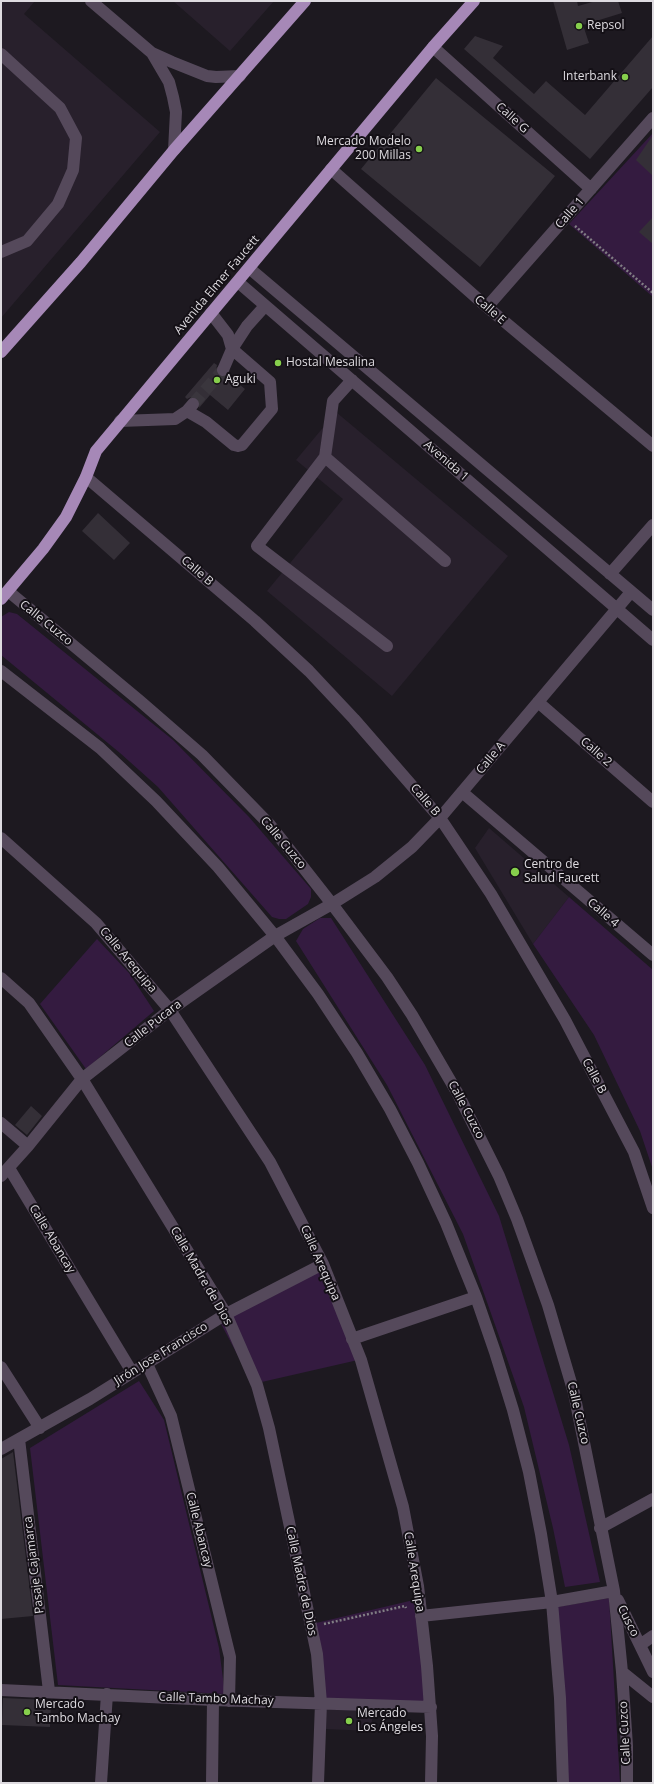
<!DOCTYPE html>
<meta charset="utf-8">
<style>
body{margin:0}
#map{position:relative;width:654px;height:1784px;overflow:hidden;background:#1d1920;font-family:"Open Sans",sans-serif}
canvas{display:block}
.frame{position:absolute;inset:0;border:2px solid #dedbe0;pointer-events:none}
</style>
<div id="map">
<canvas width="654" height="1784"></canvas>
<div class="frame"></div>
</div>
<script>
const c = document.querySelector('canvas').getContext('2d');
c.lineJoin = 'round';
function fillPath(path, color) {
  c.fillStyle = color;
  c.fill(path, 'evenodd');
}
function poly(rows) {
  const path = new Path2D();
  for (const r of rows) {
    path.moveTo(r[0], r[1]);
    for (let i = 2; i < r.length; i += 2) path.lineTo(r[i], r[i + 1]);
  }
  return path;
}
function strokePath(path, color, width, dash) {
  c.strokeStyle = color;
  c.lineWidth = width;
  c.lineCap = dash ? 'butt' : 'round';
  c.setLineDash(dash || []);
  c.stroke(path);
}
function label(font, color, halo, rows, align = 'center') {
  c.font = font + ' "Open Sans",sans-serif';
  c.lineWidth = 4;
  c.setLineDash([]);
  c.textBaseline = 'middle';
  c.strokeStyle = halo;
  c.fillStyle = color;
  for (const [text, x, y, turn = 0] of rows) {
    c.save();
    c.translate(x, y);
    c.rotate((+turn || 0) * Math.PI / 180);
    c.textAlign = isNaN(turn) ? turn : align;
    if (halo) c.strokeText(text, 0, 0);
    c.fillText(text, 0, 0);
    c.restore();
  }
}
const built = poly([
 [1,1,35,1,24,14,160,132,1,318],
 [173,1,274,1,230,51],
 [336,412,508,556,392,696,267,591,343,499,296,460],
 [489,828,569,897,533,944,475,848],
 [328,1709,373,1711,371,1731,325,1729,325,1712]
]);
const green = poly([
 [653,133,653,297,569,224],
 [9,612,17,614,173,740,249,817,311,889,311,897,308,904,286,919,279,919,272,917,158,787,120,753,1,655,1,617],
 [569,897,653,970,653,1170,640,1131,594,1035,533,944],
 [320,918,331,918,425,1065,499,1216,569,1445,600,1582,565,1587,553,1528,524,1407,463,1234,387,1085,296,941,303,929],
 [97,939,129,973,154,1011,86,1069,40,1004],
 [320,1263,358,1360,253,1384,219,1320],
 [139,1381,164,1420,219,1648,225,1694,58,1685,30,1448],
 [609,1598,620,1783,567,1783,557,1607],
 [418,1599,427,1703,325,1701,316,1623]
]);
const building = poly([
 [553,1,577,1,578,6,596,1,618,1,622,13,583,25,589,43,567,50],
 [475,36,503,46,493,58,534,94,546,81,585,115,653,36,653,87,590,159,464,49],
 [436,78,555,176,480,267,361,169],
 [653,135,653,176,636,160],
 [653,217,653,244,639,232],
 [214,363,217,365,216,370,217,375,224,377,228,375,245,389,228,410,210,395,199,408,200,402,198,398,191,397,187,399,185,397],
 [98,513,130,543,114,560,82,531],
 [31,1106,42,1116,27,1135,15,1125],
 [13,1452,33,1616,1,1619,1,1459],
 [3,1698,51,1700,50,1727,2,1725]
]);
const minorTunnel = poly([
 [193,404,223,370]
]);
const path = poly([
 [575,226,653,293],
 [324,1624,405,1606,406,1608]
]);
const minor = poly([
 [91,1,152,53,172,62,207,76,216,77,240,76],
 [433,47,591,189],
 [152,53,169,82,173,97,176,112,174,150],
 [1,54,60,108,76,138,73,170,58,204,27,241,1,252],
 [331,169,487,307,653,446],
 [249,268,653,610],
 [238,282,653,640],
 [487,307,653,118],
 [211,313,228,335,232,349,223,370],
 [352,380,333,401,325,457,445,561],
 [187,411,206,422,234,445,238,446,242,445,272,409,270,382,232,349,247,326,265,306],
 [120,421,175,419,187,411,193,404],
 [325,457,257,546,387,646],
 [86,477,255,621,309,671,354,719,440,818,491,894,565,1020,634,1152,653,1208],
 [610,574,653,525],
 [8,591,140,701,202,755,270,825,332,904,387,977,412,1015,458,1094,499,1176,517,1219,548,1305,574,1393,614,1591,622,1672,627,1746,627,1783],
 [1,671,100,748,156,801,218,867,275,936,318,994,357,1053,390,1109,418,1163,446,1223,476,1297,495,1352,513,1410,529,1472,541,1534,552,1602,560,1698,563,1783],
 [538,702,653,802],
 [462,792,653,955],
 [1,838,96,923,170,1010,270,1162,323,1264,361,1360,403,1507,418,1586,427,1666,432,1736,431,1783],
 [1,978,29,1003,82,1079,226,1314,257,1385,269,1428,317,1654,321,1703,318,1783],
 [1,1123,28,1146],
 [9,1168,132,1372],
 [1,1176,28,1146,82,1079,170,1010,275,936,332,904,375,877,412,847,440,818,631,592],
 [352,1339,476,1297],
 [147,1364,171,1416,230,1657,229,1701],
 [1,1367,40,1428],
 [19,1439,49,1691],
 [1,1449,90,1399,226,1314,323,1264],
 [600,1528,653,1499],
 [618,1600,653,1672],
 [421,1616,552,1602,614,1591],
 [640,1645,653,1636],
 [622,1672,653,1697],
 [1,1690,213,1700,431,1707],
 [101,1783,107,1694],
 [212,1783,213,1700]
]);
const highway = poly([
 [1,352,81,262,174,150,305,1],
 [1,599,43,549,66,517,86,477,96,451,433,47,474,1]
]);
const markers = [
 [579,26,4,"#86cf4c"],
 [625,77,4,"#86cf4c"],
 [419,149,4,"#86cf4c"],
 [278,363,4,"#86cf4c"],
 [217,380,4,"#86cf4c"],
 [515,872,5,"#86cf4c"],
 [27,1712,4,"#86cf4c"],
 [349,1721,4,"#86cf4c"]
];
const poiNames = [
 ["Repsol",587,26],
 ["Interbank",617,77,"right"],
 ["Mercado Modelo",411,142,"right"],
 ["200 Millas",411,156,"right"],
 ["Hostal Mesalina",286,363],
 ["Aguki",225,380],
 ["Centro de",524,865],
 ["Salud Faucett",524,879],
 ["Mercado",35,1705],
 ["Tambo Machay",35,1719],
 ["Mercado",357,1714],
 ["Los Ángeles",357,1728]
];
const streetNames = [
 ["Calle G",512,118,42],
 ["Calle 1",570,213,-49],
 ["Avenida Elmer Faucett",217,285,-50],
 ["Calle E",490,310,41],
 ["Avenida 1",446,461,41],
 ["Calle B",197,571,41],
 ["Calle Cuzco",46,623,39],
 ["Calle 2",596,752,41],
 ["Calle A",491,758,-50],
 ["Calle B",425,800,49],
 ["Calle Cuzco",283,843,50],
 ["Calle 4",603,913,41],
 ["Calle Arequipa",128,960,50],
 ["Calle Pucara",153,1024,-38],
 ["Calle B",594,1076,62],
 ["Calle Cuzco",466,1110,62],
 ["Calle Abancay",52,1239,59],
 ["Calle Arequipa",320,1263,66],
 ["Calle Madre de Dios",201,1276,60],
 ["Jirón Jose Francisco",161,1354,-32],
 ["Calle Cuzco",578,1413,77],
 ["Calle Abancay",199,1530,76],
 ["Pasaje Cajamarca",34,1565,-97],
 ["Calle Arequipa",414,1572,81],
 ["Calle Madre de Dios",301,1581,78],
 ["Cusco",628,1621,64],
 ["Calle Tambo Machay",216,1699,2],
 ["Calle Cuzco",625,1733,-93]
];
fillPath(built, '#28202c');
fillPath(green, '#341b40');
fillPath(building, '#342f37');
strokePath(minorTunnel, '#3a363d', 12, [12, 6]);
strokePath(path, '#817e84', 2.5, [2, 2]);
strokePath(minor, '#55495b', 12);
strokePath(highway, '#a688b7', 12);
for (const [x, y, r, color] of markers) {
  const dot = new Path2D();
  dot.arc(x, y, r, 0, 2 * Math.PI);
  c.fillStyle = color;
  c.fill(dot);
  strokePath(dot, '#141016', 1.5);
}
label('12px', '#dedbe0', '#141016', poiNames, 'left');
label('12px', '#dedbe0', '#141016', streetNames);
</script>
